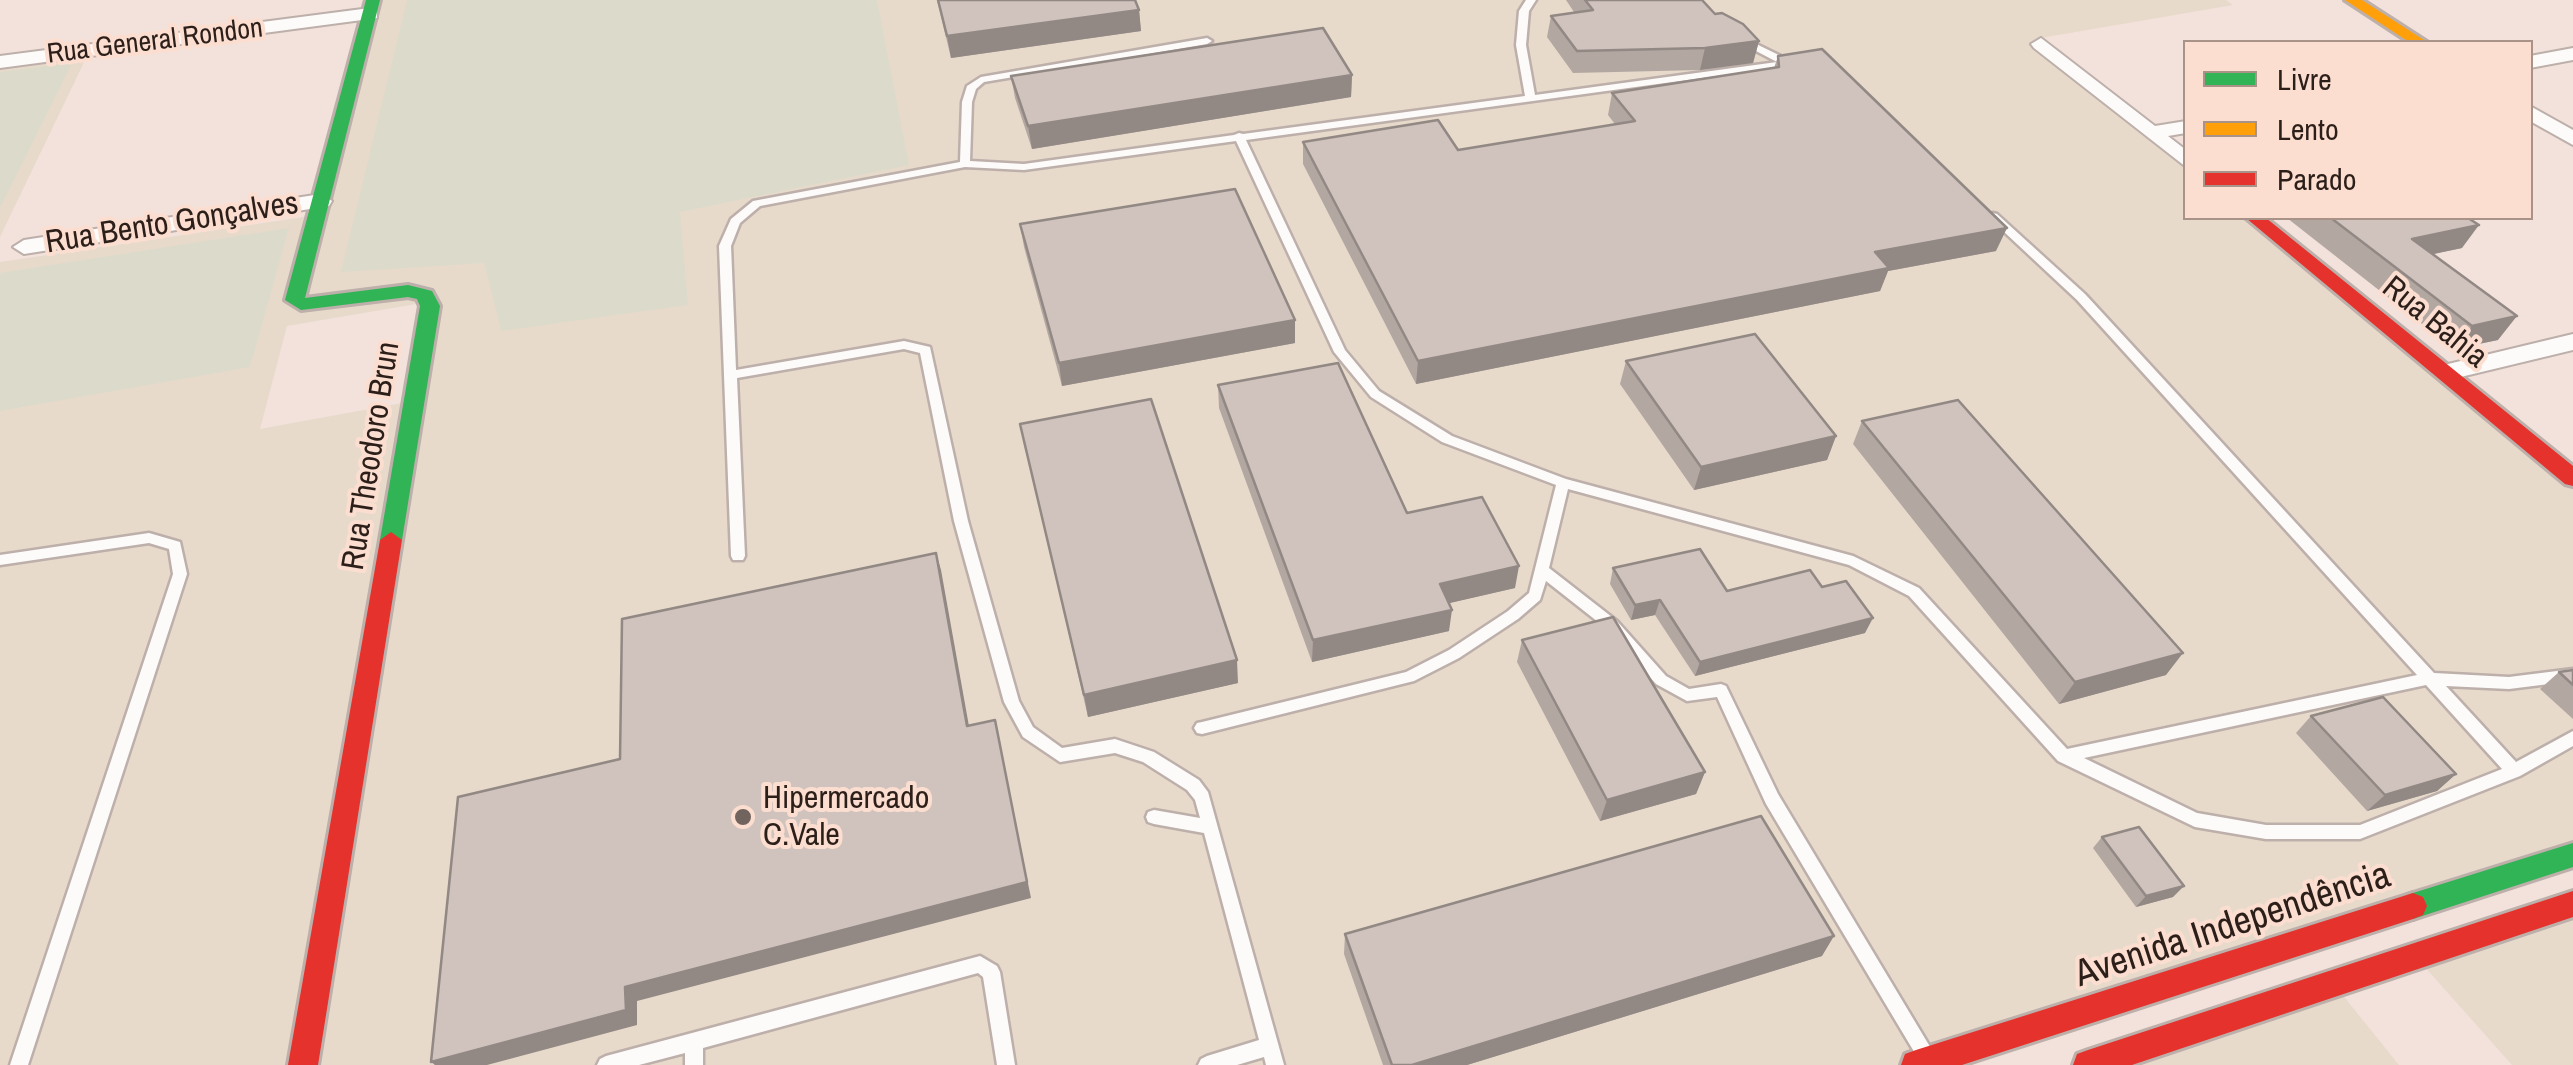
<!DOCTYPE html>
<meta charset="utf-8">
<style>
body{margin:0}
#map{position:relative;width:2573px;height:1065px;overflow:hidden;background:#f2e2db;font-family:"Archivo Narrow",sans-serif}
canvas{display:block}
.legend{position:absolute;left:2183px;top:40px;width:350px;height:180px;box-sizing:border-box;background:#fcded1;border:2px solid #a99287;margin:0;padding:12px 18px;list-style:none;font-size:30px;color:#2c1f19}
.legend li{display:flex;align-items:center;gap:20px;height:50px}
.legend b{width:50px;border:2px solid #a99287}
</style>
<div id="map">
<canvas width="2573" height="1065"></canvas>
<ul class="legend">
<li><b style="height:12px;background:#30b455"></b>Livre</li>
<li><b style="height:12px;background:#ff9f0a"></b>Lento</li>
<li><b style="height:12px;background:#e5322d"></b>Parado</li>
</ul>
</div>
<script>
const c = document.querySelector('canvas').getContext('2d');
c.lineJoin = 'round';
function fillPath(path, color) {
  c.fillStyle = color;
  c.fill(path, 'evenodd');
}
function poly(rows) {
  const path = new Path2D();
  for (const r of rows) {
    path.moveTo(r[0], r[1]);
    for (let i = 2; i < r.length; i += 2) path.lineTo(r[i], r[i + 1]);
  }
  return path;
}
function strokePath(path, color, width, dash) {
  c.strokeStyle = color;
  c.lineWidth = width;
  c.lineCap = dash ? 'butt' : 'round';
  c.setLineDash(dash || []);
  c.stroke(path);
}
function label(font, color, halo, rows, align = 'center') {
  c.font = font + ' "Archivo Narrow",sans-serif';
  c.lineWidth = 8;
  c.setLineDash([]);
  c.textBaseline = 'middle';
  c.strokeStyle = halo;
  c.fillStyle = color;
  for (const [text, x, y, turn = 0] of rows) {
    c.save();
    c.translate(x, y);
    c.rotate((+turn || 0) * Math.PI / 180);
    c.textAlign = isNaN(turn) ? turn : align;
    if (halo) c.strokeText(text, 0, 0);
    c.fillText(text, 0, 0);
    c.restore();
  }
}
const industrial = poly([
 [373,0,2226,0,2233,5,2035,39,2185,161,2186,218,2255,218,2573,478,2573,855,1916,1065,0,1065,0,262,317,215],
 [428,302,413,401,260,429,287,326],
 [90,50,0,237,0,62],
 [2573,904,2573,1065,2512,1065,2415,956],
 [2333,983,2399,1065,2088,1065]
]);
const green = poly([
 [407,0,877,0,909,165,680,212,688,305,501,331,484,263,341,272],
 [72,63,0,208,0,72],
 [289,228,250,367,0,411,0,273]
]);
const lane = poly([
 [1526,0,1536,0,1529,11,1526,45,1535,95,1777,62,1739,42,1739,38,1742,37,1795,63,1790,66,1246,140,1345,350,1379,391,1452,436,1566,479,1853,556,1919,588,2067,749,2417,675,2077,300,1987,216,1993,213,1997,214,2085,294,2434,673,2509,677,2573,669,2573,681,2509,689,2446,686,2516,762,2573,731,2573,746,2520,776,2360,839,2266,839,2195,827,2058,761,1909,596,1849,565,1568,489,1549,568,1617,621,1666,676,1689,689,1721,684,1726,686,1778,794,1941,1065,1922,1065,1766,804,1717,697,1687,701,1656,684,1607,629,1546,581,1540,600,1518,619,1459,658,1414,681,1202,734,1197,733,1194,728,1197,723,1202,722,1406,672,1449,650,1508,611,1529,593,1556,485,1442,442,1371,397,1334,352,1236,141,1024,170,965,167,760,206,740,223,731,246,736,370,904,341,930,347,968,521,1019,701,1033,727,1062,748,1115,739,1154,752,1199,780,1208,792,1284,1065,1266,1065,1264,1057,1237,1065,1198,1065,1201,1059,1207,1056,1259,1040,1204,833,1154,824,1148,822,1146,817,1148,812,1154,810,1200,818,1195,800,1187,790,1143,762,1115,753,1060,762,1023,737,1004,702,954,521,920,353,904,349,737,378,745,556,743,560,733,560,731,556,719,246,731,219,753,201,960,162,962,102,967,86,981,77,1207,38,1212,41,1207,44,984,82,976,89,972,102,970,161,1024,164,1234,135,1239,133,1243,134,1525,96,1516,45,1519,11,1526,0],
 [2426,685,2502,769,2360,825,2266,825,2197,813,2084,758,2426,685],
 [149,533,180,542,187,574,28,1065,10,1065,173,574,169,549,149,543,0,565,0,555,149,533],
 [980,956,997,966,1000,972,1015,1065,997,1065,983,977,978,973,703,1048,703,1065,685,1065,685,1053,639,1065,597,1065,600,1059,606,1056,980,956]
]);
const street = poly([
 [370,8,377,10,377,18,0,68,0,56,370,8],
 [2041,38,2155,126,2186,121,2186,133,2168,136,2186,150,2186,167,2034,48,2031,44,2041,38],
 [2573,48,2573,60,2530,68,2530,56,2573,48],
 [2530,106,2573,130,2573,145,2530,121,2530,106],
 [321,194,332,201,329,206,24,254,13,247,24,240,321,194],
 [2573,334,2573,350,2444,381,2432,373,2444,365,2573,334]
]);
const fast = poly([
 [366,0,380,0,305,298,408,285,432,291,440,306,402,540,391,548,380,540,420,306,417,299,408,297,301,310,285,300,366,0],
 [2573,843,2573,867,2413,919,2403,915,2399,906,2403,897,2413,893,2573,843]
]);
const slow = poly([
 [2345,0,2362,0,2427,42,2409,42,2345,0]
]);
const jam = poly([
 [2246,218,2266,218,2573,466,2573,486,2565,484,2246,218],
 [391,532,402,540,318,1065,288,1065,380,540,391,532],
 [2573,891,2573,917,2132,1065,2073,1065,2077,1054,2088,1050,2573,891],
 [2413,893,2423,897,2427,906,2423,915,2413,919,1962,1065,1901,1065,1905,1054,1916,1050,2413,893]
]);
const wall = poly([
 [937,0,1135,0,1139,10,1141,31,951,58],
 [1566,0,1702,0,1715,14,1759,41,1753,63,1700,70,1573,73,1547,37,1551,16,1574,12],
 [1778,56,1996,251,1888,271,1880,291,1416,384,1303,164,1303,142,1458,150,1615,124,1608,115,1612,93,1774,68],
 [1352,75,1351,97,1032,149,1015,98,1011,76],
 [2287,218,2468,218,2462,248,2433,254,2498,340,2454,349],
 [1020,224,1295,343,1062,386,1024,247],
 [1626,361,1836,436,1827,460,1694,490,1620,384],
 [1218,385,1407,513,1515,588,1449,603,1449,631,1312,662,1219,408],
 [1862,421,2166,675,2059,704,1853,444],
 [1020,424,1238,683,1088,717],
 [1613,568,1727,591,1822,587,1865,633,1695,676,1655,615,1631,620,1610,584],
 [1522,640,1705,772,1696,794,1600,821,1517,662],
 [2573,670,2573,719,2540,689,2559,672],
 [2311,716,2456,774,2437,791,2367,811,2296,733],
 [2102,837,2173,897,2136,907,2093,848],
 [1345,934,1822,956,1467,1065,1383,1065,1344,954]
]);
const shadedWall = poly([
 [1139,10,1141,31,951,58,947,36],
 [1759,41,1753,63,1700,70,1705,48],
 [1352,75,1351,97,1032,149,1028,126],
 [2479,225,2462,248,2396,262,2412,239],
 [2007,228,1996,251,1888,271,1880,291,1416,384,1418,361,1875,252],
 [2517,316,2498,340,2454,349,2472,326],
 [1295,320,1295,343,1062,386,1059,363],
 [1836,436,1827,460,1694,490,1701,467],
 [936,553,941,570,972,743,967,726],
 [1519,566,1515,588,1437,606,1440,584],
 [1660,600,1655,615,1631,620,1635,605],
 [1452,610,1449,631,1312,662,1313,640],
 [1873,618,1865,633,1695,676,1700,662],
 [2183,653,2166,675,2059,704,2075,682],
 [1237,660,1238,683,1088,717,1084,695],
 [995,720,1031,898,637,1001,637,1025,487,1065,435,1065,431,1062,625,987],
 [1705,772,1696,794,1600,821,1607,800],
 [2456,774,2437,791,2367,811,2385,795],
 [2184,886,2173,897,2136,907,2146,896],
 [1834,936,1822,956,1467,1065,1412,1065]
]);
const building = poly([
 [938,0,1135,0,1139,10,947,36,938,0],
 [1585,0,1702,0,1715,14,1722,13,1743,24,1759,41,1705,48,1577,51,1551,16,1593,10,1585,0],
 [1323,28,1352,75,1028,126,1011,76,1323,28],
 [1822,49,2007,228,1875,252,1889,268,1418,361,1303,142,1438,120,1458,150,1635,121,1612,93,1779,67,1778,56,1822,49],
 [1235,189,1295,320,1059,363,1020,224,1235,189],
 [2331,218,2468,218,2479,225,2412,239,2517,316,2472,326,2331,218],
 [1755,334,1836,436,1701,467,1626,361,1755,334],
 [1338,363,1407,513,1482,497,1519,566,1440,584,1452,610,1313,640,1218,385,1338,363],
 [1151,399,1237,660,1084,695,1020,424,1151,399],
 [1958,400,2183,653,2075,682,1862,421,1958,400],
 [1700,549,1727,591,1810,570,1822,587,1846,581,1873,618,1700,662,1660,600,1635,605,1613,568,1700,549],
 [936,553,967,726,995,720,1027,882,625,987,626,1010,431,1062,458,797,620,759,622,619,936,553],
 [1613,617,1705,772,1607,800,1522,640,1613,617],
 [2573,670,2573,685,2559,672,2573,670],
 [2383,697,2456,774,2385,795,2311,716,2383,697],
 [1761,816,1834,936,1412,1065,1392,1065,1345,934,1761,816],
 [2139,827,2184,886,2146,896,2102,837,2139,827]
]);
const markers = [
 [743,817,10,"#71635d"]
];
const farStreetnames = [
 ["Rua General Rondon",155,42,-7]
];
const streetNames = [
 ["Rua Bento Gonçalves",172,224,-9],
 ["Rua Bahia",2434,323,39],
 ["Rua Theodoro Brun",372,456,-81]
];
const poiNames = [
 ["Hipermercado",763,799],
 ["C.Vale",763,836]
];
const nearStreetnames = [
 ["Avenida Independência",2233,926,-18]
];
fillPath(industrial, '#e7dacb');
fillPath(green, '#dcdaca');
strokePath(lane, '#bdafaa', 5);
strokePath(street, '#bdafaa', 4);
strokePath(fast, '#bdafaa', 6);
strokePath(slow, '#bdafaa', 6);
strokePath(jam, '#bdafaa', 6);
fillPath(lane, '#fdfbfa');
fillPath(street, '#fdfbfa');
fillPath(fast, '#30b455');
fillPath(slow, '#ff9f0a');
fillPath(jam, '#e5322d');
fillPath(wall, '#b3a7a2');
fillPath(shadedWall, '#928884');
fillPath(building, '#d0c2bc');
strokePath(building, '#928884', 2.5);
for (const [x, y, r, color] of markers) {
  const dot = new Path2D();
  dot.arc(x, y, r, 0, 2 * Math.PI);
  c.fillStyle = color;
  c.fill(dot);
  strokePath(dot, '#fcded1', 4);
}
label('28px', '#2c1f19', '#fcded1', farStreetnames);
label('32px', '#2c1f19', '#fcded1', streetNames);
label('32px', '#2c1f19', '#fcded1', poiNames, 'left');
label('38px', '#2c1f19', '#fcded1', nearStreetnames);
</script>
